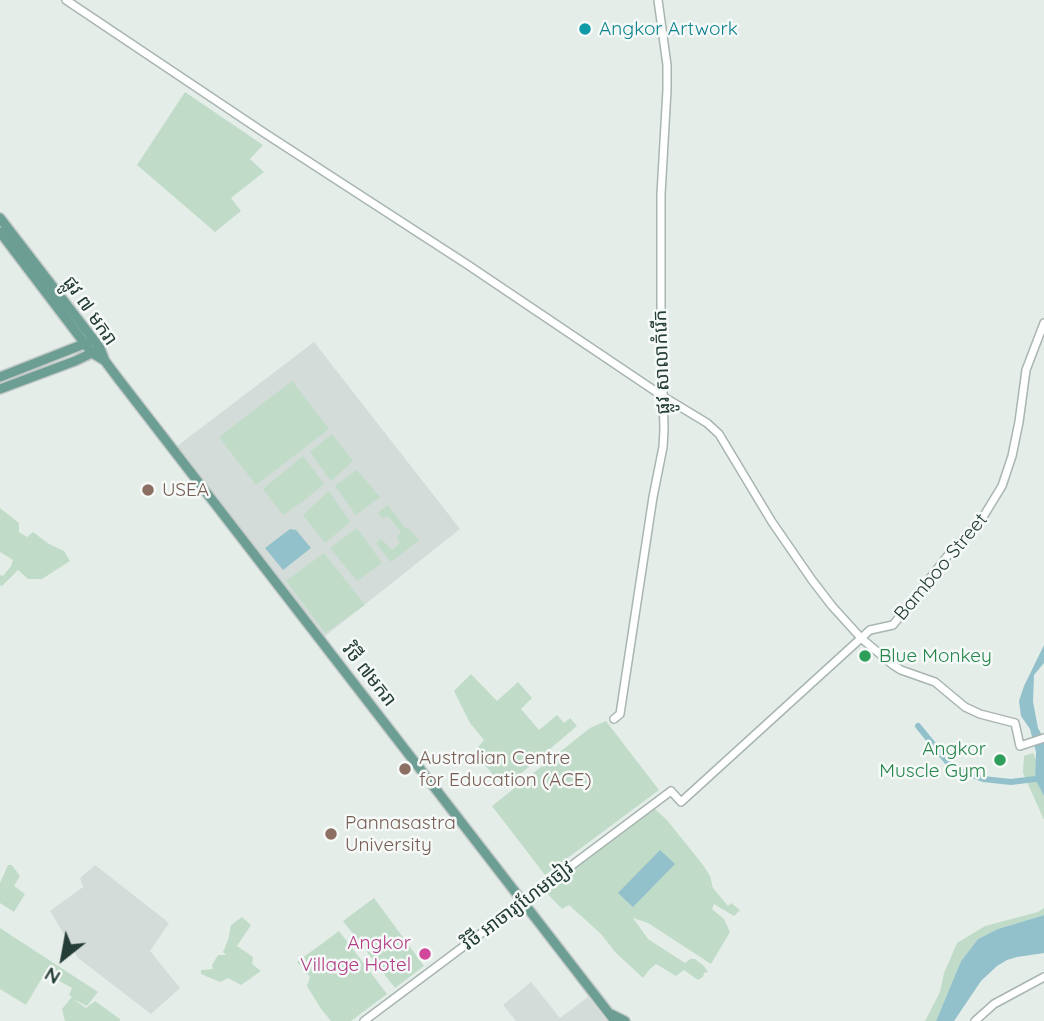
<!DOCTYPE html>
<meta charset="utf-8">
<style>
body{margin:0}
#map{position:relative;width:1044px;height:1021px;overflow:hidden;background:#e5ede9;font-family:Quicksand,sans-serif}
canvas{display:block}
.north{position:absolute;left:28px;top:923px;width:70px;height:70px;-webkit-text-stroke:5px #f5f9f7;paint-order:stroke;rotate:211deg;font-size:19px;font-weight:700;line-height:28px;text-align:center;color:#253d37}
.north::after{content:'';display:block;margin:auto;width:24px;height:32px;background:#253d37;clip-path:polygon(50% 0,100% 100%,50% 72%,0 100%)}
</style>
<div id="map">
<canvas width="1044" height="1021"></canvas>
<div class="north">N</div>
</div>
<script>
const c = document.querySelector('canvas').getContext('2d');
c.lineJoin = 'round';
function fillPath(path, color) {
  c.fillStyle = color;
  c.fill(path, 'evenodd');
}
function poly(rows) {
  const path = new Path2D();
  for (const r of rows) {
    path.moveTo(r[0], r[1]);
    for (let i = 2; i < r.length; i += 2) path.lineTo(r[i], r[i + 1]);
  }
  return path;
}
function strokePath(path, color, width, dash) {
  c.strokeStyle = color;
  c.lineWidth = width;
  c.lineCap = dash ? 'butt' : 'round';
  c.setLineDash(dash || []);
  c.stroke(path);
}
function label(font, color, halo, rows, align = 'center') {
  c.font = font + ' Quicksand,"Noto Sans Khmer",sans-serif';
  c.lineWidth = 5;
  c.setLineDash([]);
  c.textBaseline = 'middle';
  c.strokeStyle = halo;
  c.fillStyle = color;
  for (const [text, x, y, turn = 0] of rows) {
    c.save();
    c.translate(x, y);
    c.rotate((+turn || 0) * Math.PI / 180);
    c.textAlign = isNaN(turn) ? turn : align;
    if (halo) c.strokeText(text, 0, 0);
    c.fillText(text, 0, 0);
    c.restore();
  }
}
const built = poly([
 [314,342,460,529,324,637,176,447],
 [95,865,169,923,150,951,180,988,151,1014,78,958,50,911,83,887,80,878],
 [531,982,560,1018,588,997,607,1021,516,1021,503,1005]
]);
const green = poly([
 [185,92,263,145,250,159,264,172,231,198,241,211,215,232,137,165],
 [292,381,329,429,256,485,219,437],
 [332,434,353,461,331,481,310,452],
 [303,456,324,484,302,502,283,515,263,489],
 [357,470,380,497,356,515,335,486],
 [329,491,350,522,325,543,303,515],
 [388,505,405,528,408,528,419,540,391,562,376,543,381,539,392,550,400,543,397,537,401,532,388,516,382,518,378,513],
 [0,508,19,523,19,532,27,537,33,532,49,544,64,551,70,561,42,579,28,579,18,570,2,586,0,585,0,575,3,576,11,566,13,560,0,552],
 [357,528,382,563,357,581,330,548],
 [324,553,365,605,325,633,286,581],
 [471,674,497,701,518,682,532,698,521,709,539,730,557,715,564,723,570,718,577,726,504,788,474,752,484,740,470,723,454,691],
 [606,721,659,790,545,875,492,806,590,728],
 [1033,753,1036,760,1035,779,1044,796,1044,820,1023,773,1024,756],
 [655,809,667,820,703,865,710,876,713,888,728,906,731,903,740,910,734,916,714,904,712,909,724,919,730,932,711,964,648,923,633,918,648,939,685,963,690,959,695,959,704,966,708,972,704,973,703,977,698,980,684,970,676,976,656,964,650,969,643,978,615,952,601,934,569,905,562,909,542,888,584,862],
 [8,865,12,865,20,876,14,886,25,894,14,912,0,903,0,883],
 [374,898,424,966,395,988,343,921],
 [1044,908,1044,915,998,929,978,939,961,961,936,1021,925,1021,940,992,944,973,957,943,985,926,1038,912],
 [242,917,251,925,237,946,253,957,252,964,261,971,241,985,228,978,220,982,201,974,201,970,213,969,212,965,218,955,226,955,223,952,228,940,231,925],
 [0,928,98,992,87,1006,73,999,86,1008,95,1001,120,1019,120,1021,65,1021,62,1009,72,997,69,995,72,988,45,973,26,1005,0,989],
 [339,931,387,994,351,1021,331,1021,321,1009,307,986,310,977,297,962]
]);
const water = poly([
 [290,529,296,530,311,548,283,570,265,548],
 [1044,645,1044,663,1034,675,1033,702,1038,728,1044,739,1044,796,1035,779,1036,752,1030,729,1021,716,1019,701,1024,686],
 [660,850,675,864,633,907,618,893],
 [1044,915,1044,953,1017,957,1007,960,997,966,981,981,954,1021,936,1021,961,961,978,939,998,929]
]);
const canal = poly([
 [918,726,950,765,961,771,983,779,1011,782,1035,779]
]);
const minor = poly([
 [66,0,266,134,468,265,664,397,707,423,719,434,772,522,812,580,832,606,861,638,893,665,901,670,935,682,965,707,980,714,1015,723,1020,746,1044,738],
 [614,719,620,714,653,497,663,447,664,430,661,311,661,194,667,90,667,65,658,0],
 [364,1021,671,791,681,802,870,630,893,625,953,549,980,522,1002,486,1012,456,1019,422,1026,370,1044,323],
 [975,1021,994,1004,1044,977]
]);
const major = poly([
 [0,218,100,348,105,361,117,377,615,1021],
 [0,232,92,353,105,361],
 [0,377,89,342],
 [0,389,75,361,96,351],
 [611,1014,625,1021]
]);
const markers = [
 [585,29,7,"#0f9aa8"],
 [148,490,7,"#8d6e63"],
 [865,656,7,"#2e9e5b"],
 [1000,760,7,"#2e9e5b"],
 [405,769,7,"#8d6e63"],
 [331,834,7,"#8d6e63"],
 [425,954,7,"#d1479c"]
];
const cultureNames = [
 ["Angkor Artwork",599,29]
];
const streetNames = [
 ["ផ្លូវ ៧ មករា",90,311,55],
 ["ផ្លូវ សាលាកំរើក",662,362,-92],
 ["Bamboo Street",941,567,-50],
 ["វិថី ៧មករា",369,675,52],
 ["វិថី អាចារ្យហែមចៀវ",518,906,-37]
];
const educationNames = [
 ["USEA",162,490],
 ["Australian Centre",419,758],
 ["for Education (ACE)",419,780],
 ["Pannasastra",345,823],
 ["University",345,845]
];
const leisureNames = [
 ["Blue Monkey",879,656],
 ["Angkor",986,749,"right"],
 ["Muscle Gym",986,771,"right"]
];
const hotelNames = [
 ["Angkor",411,943],
 ["Village Hotel",411,965]
];
fillPath(built, '#d3dcd8');
fillPath(green, '#c0dcc8');
fillPath(water, '#92c1cc');
strokePath(canal, '#92c1cc', 6);
strokePath(minor, '#a8b5b0', 10);
strokePath(major, '#c2c9c7', 12);
strokePath(minor, '#fff', 7);
strokePath(major, '#6d9e93', 9);
for (const [x, y, r, color] of markers) {
  const dot = new Path2D();
  dot.arc(x, y, r, 0, 2 * Math.PI);
  c.fillStyle = color;
  c.fill(dot);
  strokePath(dot, '#f5f9f7', 2.5);
}
label('19px', '#0d838f', '#f5f9f7', cultureNames, 'left');
label('19px', '#253d37', '#f5f9f7', streetNames);
label('19px', '#785e54', '#f5f9f7', educationNames, 'left');
label('19px', '#27864d', '#f5f9f7', leisureNames, 'left');
label('19px', '#b23c85', '#f5f9f7', hotelNames, 'right');
</script>
